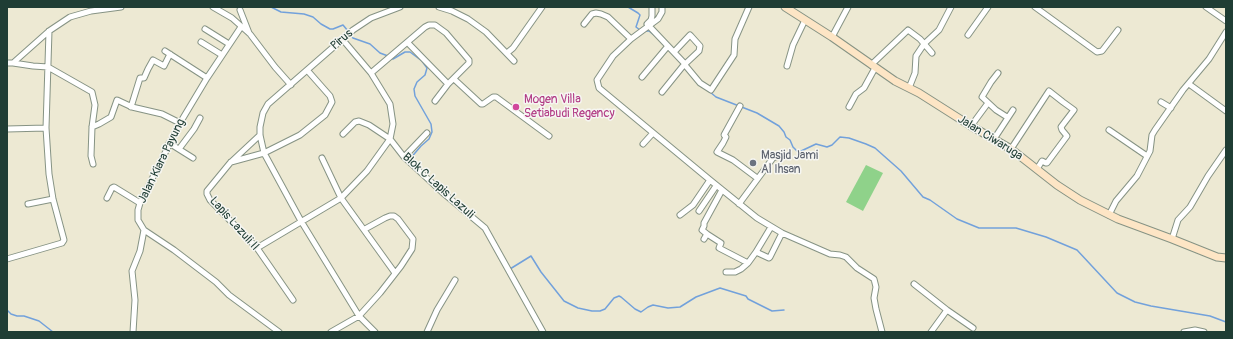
<!DOCTYPE html>
<style>
body{margin:0}
#map{position:relative;width:1233px;height:339px;overflow:hidden;background:#ede9d3;font-family:Pangolin,sans-serif}
canvas{display:block}
.frame{position:absolute;inset:0;border:8px solid #1f3d34;pointer-events:none}
</style>
<div id="map">
<canvas width="1233" height="339"></canvas>
<div class="frame"></div>
</div>
<script>
const c = document.querySelector('canvas').getContext('2d');
c.lineJoin = 'round';
function fillPath(path, color) {
  c.fillStyle = color;
  c.fill(path, 'evenodd');
}
function poly(rows) {
  const path = new Path2D();
  for (const r of rows) {
    path.moveTo(r[0], r[1]);
    for (let i = 2; i < r.length; i += 2) path.lineTo(r[i], r[i + 1]);
  }
  return path;
}
function strokePath(path, color, width, dash) {
  c.strokeStyle = color;
  c.lineWidth = width;
  c.lineCap = dash ? 'butt' : 'round';
  c.setLineDash(dash || []);
  c.stroke(path);
}
function label(font, color, halo, rows, align = 'center') {
  c.font = font + ' Pangolin,sans-serif';
  c.lineWidth = 3;
  c.setLineDash([]);
  c.textBaseline = 'middle';
  c.strokeStyle = halo;
  c.fillStyle = color;
  for (const [text, x, y, turn = 0] of rows) {
    c.save();
    c.translate(x, y);
    c.rotate((+turn || 0) * Math.PI / 180);
    c.textAlign = isNaN(turn) ? turn : align;
    if (halo) c.strokeText(text, 0, 0);
    c.fillText(text, 0, 0);
    c.restore();
  }
}
const green = poly([
 [866,165,883,173,863,211,846,202]
]);
const stream = poly([
 [271,7,281,12,304,14,313,17,321,24,330,29,333,29,343,25,348,31],
 [628,7,638,13,640,15,636,27,640,30],
 [643,31,649,31,659,39],
 [350,35,353,38,370,44,380,53,388,56],
 [391,58,393,59,405,52,410,52,422,61,427,68,425,75,417,82,414,89,415,96,431,124,432,132,429,139,421,146,409,160],
 [710,92,716,97,757,113,779,126,784,132,786,137,790,140,793,147,797,151,799,152,816,144,827,147,832,145,840,137,849,138,866,144,875,148,901,171,923,197,930,200,957,219,979,228,1016,228,1046,237,1077,250,1117,293,1135,302,1151,306,1210,316,1226,322],
 [510,269,531,256,541,272,564,301,578,308,592,311,600,311,605,309,614,298,619,296,621,297,635,309,641,312,648,307,653,305,668,308,680,307,696,297,720,288,746,296,748,299,772,311,784,310],
 [7,310,11,314,17,316,24,316,39,321,53,332]
]);
const street = poly([
 [213,7,232,18,250,34,275,67,291,85],
 [439,7,452,11,468,19,486,32,514,61],
 [662,7,662,12,658,19,631,39,613,56,597,80,599,88,710,180,757,218,782,233,830,254,840,255,846,257,857,268,874,279,876,287,874,298,876,309,882,332],
 [1035,7,1097,52,1102,51,1118,30],
 [1206,7,1226,21],
 [240,10,249,33],
 [584,24,592,14,596,13,601,14,608,17,631,39],
 [647,24,651,20,652,16,652,7],
 [649,26,685,64],
 [205,29,229,44],
 [968,35,988,7],
 [832,37,848,7],
 [343,40,371,73,390,104,393,124,390,139,404,157,442,192,485,228,543,332],
 [201,42,222,55],
 [408,43,448,84],
 [165,51,207,78],
 [507,53,513,48,542,7],
 [7,63,13,63,49,31,70,17,91,11,121,7],
 [13,63,33,66,48,67,92,92,95,105,92,127,91,156,93,164],
 [685,65,700,83,711,90,734,55,735,39,749,7],
 [871,65,908,30,920,39,932,53],
 [787,66,793,45,805,20],
 [371,73,425,27,429,25,435,25,446,33,469,60,469,63,448,84,435,101],
 [998,73,991,82,982,97,996,110,1007,117],
 [642,77,668,46],
 [454,79,481,104,483,104,493,97,496,97,549,136],
 [1189,84,1226,111],
 [909,88,915,73,916,56,924,44,939,30,951,7],
 [662,92,683,66,699,51,700,46,691,36,690,35,674,52],
 [1161,102,1171,108],
 [740,106,724,135,726,137,723,143,717,152,733,160,757,178],
 [131,107,140,78,144,78,148,69,153,60,164,66,170,54],
 [849,107,856,94,864,88,875,68],
 [971,126,988,103],
 [92,127,99,124,111,117,117,100,132,107,162,114,180,123],
 [7,129,46,128],
 [1109,130,1147,156],
 [260,135,230,163,207,191,207,194,210,200,257,248,293,300],
 [994,139,1013,110],
 [169,143,193,158],
 [643,144,653,133],
 [179,149,194,129,200,118],
 [1011,149,1049,91,1063,102,1074,110,1061,127,1062,130,1067,136,1047,163,1046,163,1042,161,1037,169],
 [404,157,427,133],
 [322,158,341,198,395,273],
 [231,162,264,153,300,135,325,115,332,102,330,96,307,70],
 [107,198,112,188,114,187,140,203],
 [28,204,53,199],
 [739,204,773,158,779,155,782,156],
 [699,211,716,186],
 [680,215,693,205,710,180],
 [1109,215,1116,201,1137,176,1150,151,1152,135,1155,130,1183,90,1209,59,1226,32],
 [144,230,174,250,216,282,229,295,279,332],
 [707,234,721,243,719,248,748,263],
 [704,239,707,234,702,230,704,226,704,223,722,190],
 [1172,239,1178,220,1190,207,1208,176,1226,150],
 [257,248,341,198,367,171,390,139,369,125,359,121,355,122,343,134],
 [756,252,769,258,770,257,782,233],
 [7,259,62,243,64,240,53,199,49,174,46,128,49,31],
 [726,272,735,272,741,269,748,263,756,252,771,227],
 [914,284,947,310,973,328],
 [133,332,135,300,132,271,140,251,144,230,138,220,138,210,140,203,180,123,207,78,241,27],
 [331,332,359,316,380,293,401,266,412,249,413,239,398,219,394,216,390,216,385,218,365,229],
 [375,332,359,316,301,221,264,153,260,135,260,127,263,113,268,104,353,30,371,18,400,7],
 [427,332,437,310,455,280],
 [931,332,947,310],
 [1184,332,1195,330,1204,332]
]);
const secondary = poly([
 [785,7,832,37,895,81,919,93,971,126,1011,149,1057,185,1080,200,1118,219,1172,239,1217,257,1226,258]
]);
const markers = [
 [516,107,4,"#d1479c"],
 [753,163,4,"#6b7280"]
];
const streetNames = [
 ["Pirus",342,40,-41],
 ["Jalan Ciwaruga",990,138,32],
 ["Jalan Kiara Payung",162,161,-64],
 ["Blok C Lapis Lazuli",438,186,42],
 ["Lapis Lazuli II",234,224,48]
];
const hotelNames = [
 ["Mogen Villa",524,100],
 ["Setiabudi Regency",524,114]
];
const worshipNames = [
 ["Masjid Jami",761,156],
 ["Al Ihsan",761,170]
];
fillPath(green, '#8fd28a');
strokePath(stream, '#72a1db', 1.5);
strokePath(street, '#869384', 7);
strokePath(secondary, '#869384', 9);
strokePath(street, '#fff', 5);
strokePath(secondary, '#fde5c5', 7);
for (const [x, y, r, color] of markers) {
  const dot = new Path2D();
  dot.arc(x, y, r, 0, 2 * Math.PI);
  c.fillStyle = color;
  c.fill(dot);
  strokePath(dot, '#f6f6f2', 1.5);
}
label('12px', '#1f3d34', '#f6f6f2', streetNames);
label('12px', '#b23c85', '#f6f6f2', hotelNames, 'left');
label('12px', '#5b616d', '#f6f6f2', worshipNames, 'left');
</script>
